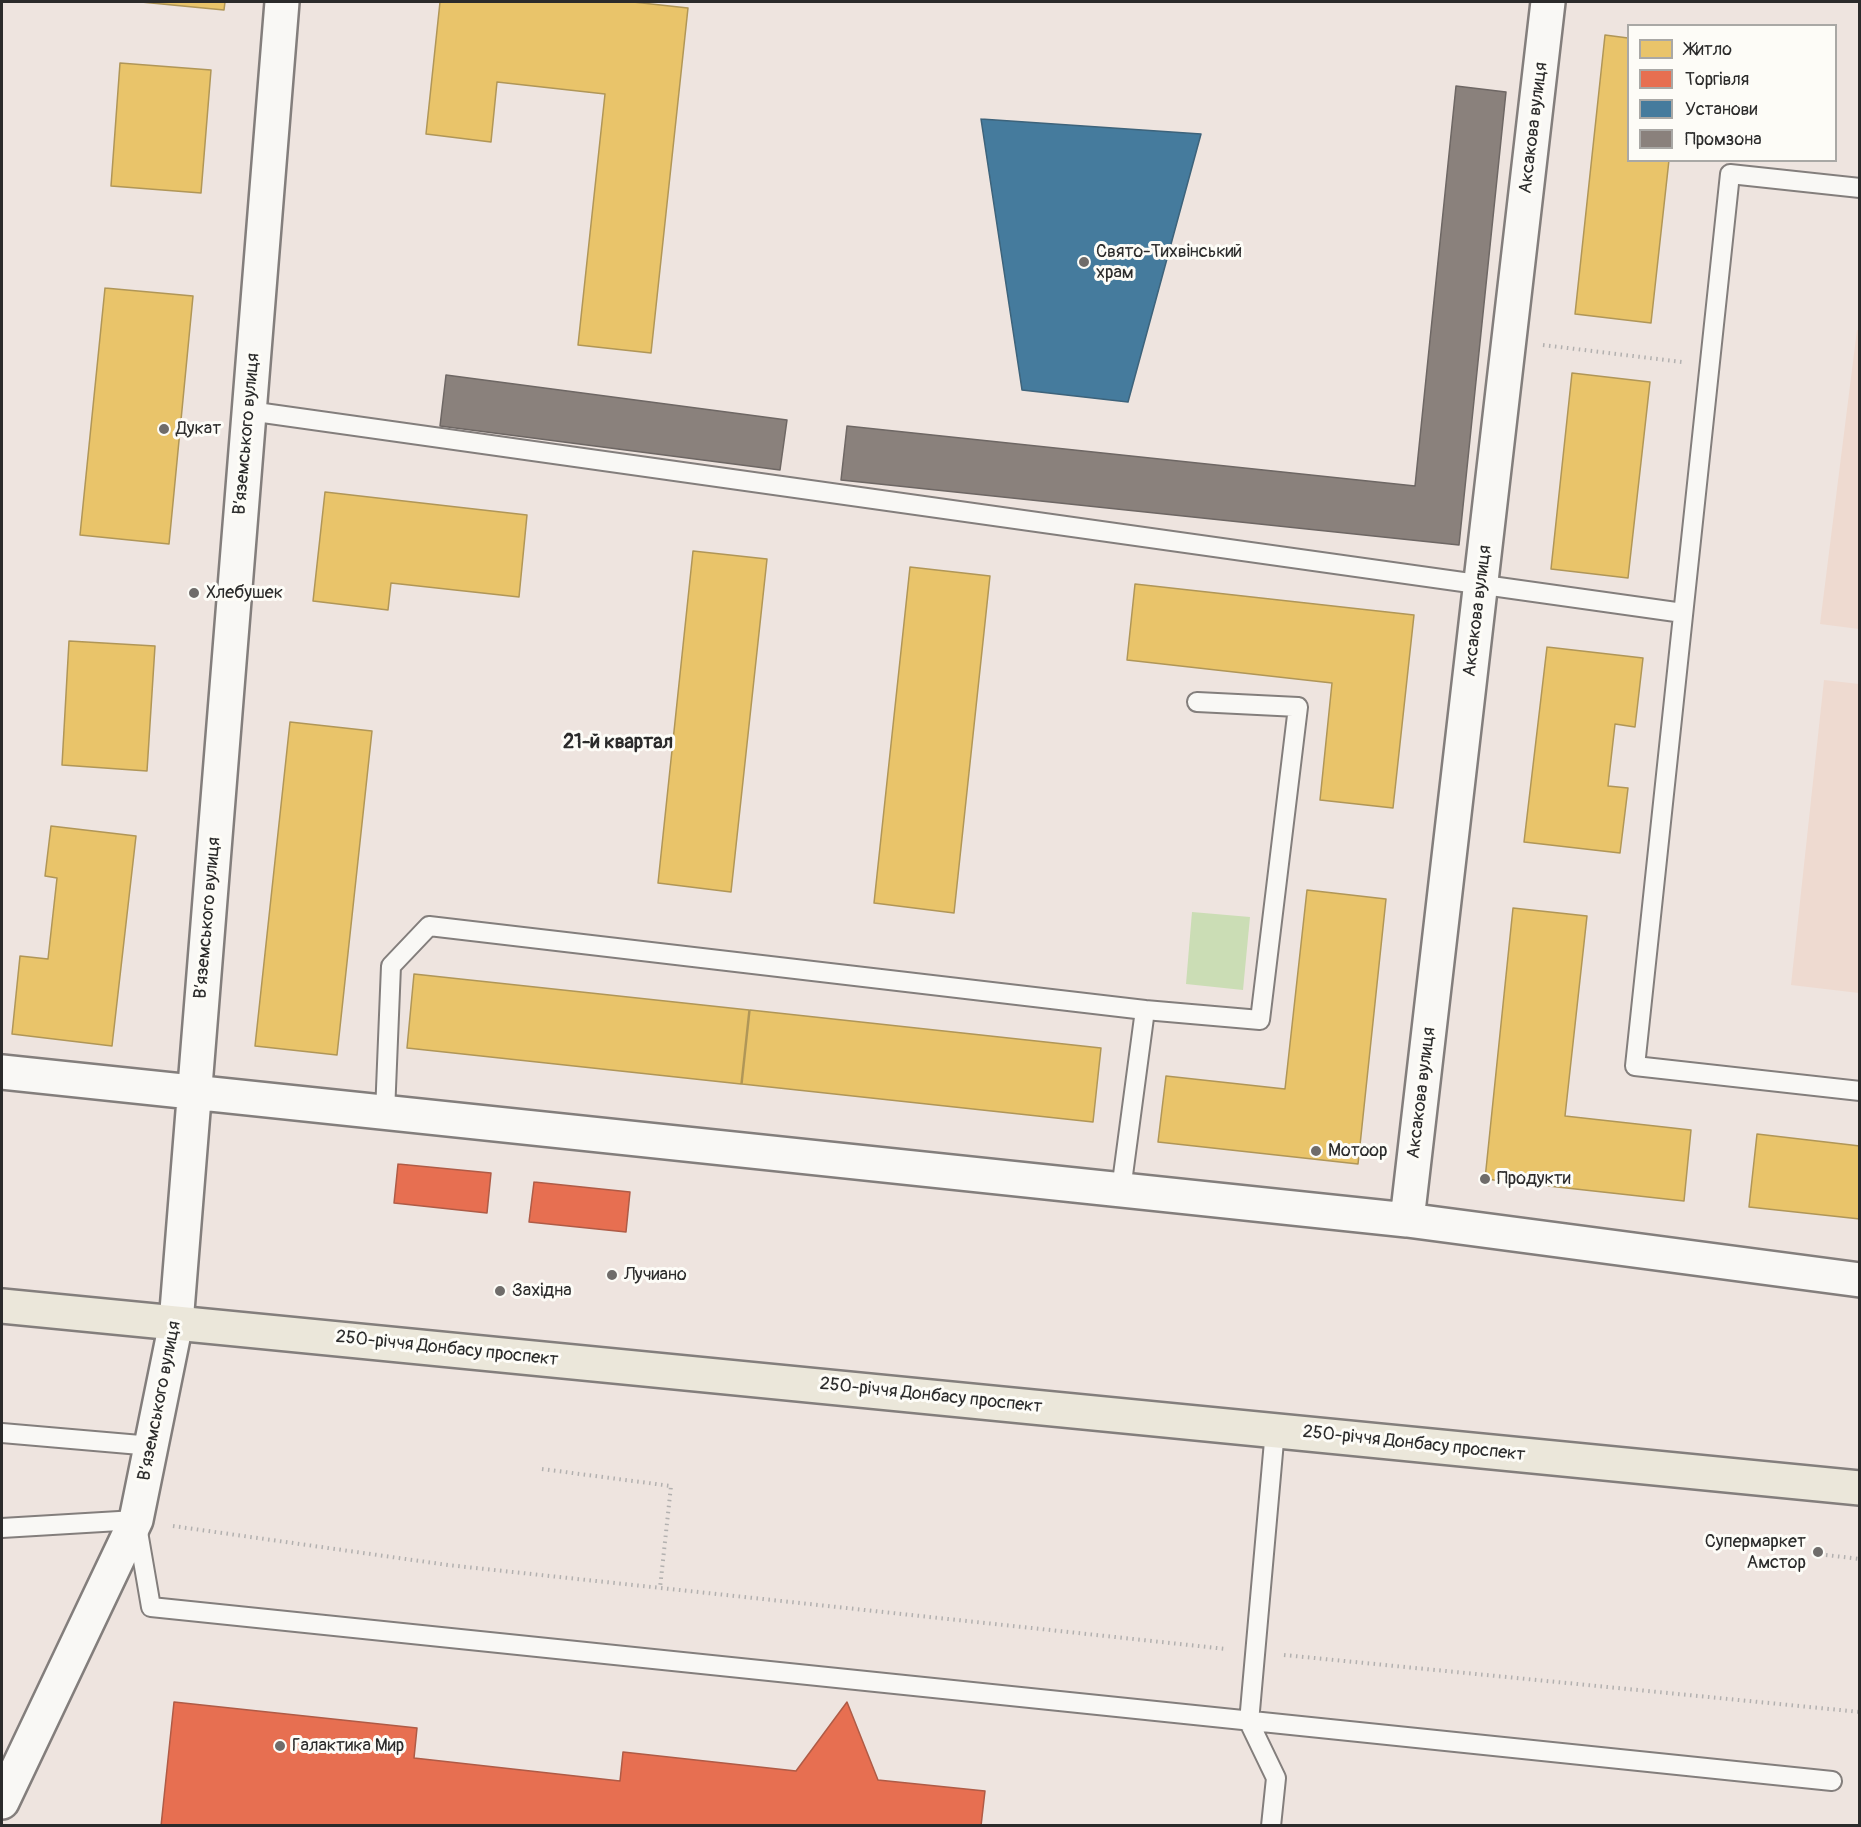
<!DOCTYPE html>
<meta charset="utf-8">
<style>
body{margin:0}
#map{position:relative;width:1861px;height:1827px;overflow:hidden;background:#eee4df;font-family:Pangolin,sans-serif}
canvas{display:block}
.frame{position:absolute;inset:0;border:3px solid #2b2b2b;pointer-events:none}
.legend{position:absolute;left:1627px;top:24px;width:210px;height:138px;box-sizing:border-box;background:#fdfcf7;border:2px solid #a9a8a5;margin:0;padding:8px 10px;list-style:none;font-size:18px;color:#2b2b2b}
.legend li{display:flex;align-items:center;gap:12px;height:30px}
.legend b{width:30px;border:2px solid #a9a8a5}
</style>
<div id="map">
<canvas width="1861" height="1827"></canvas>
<div class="frame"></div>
<ul class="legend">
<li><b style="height:16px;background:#e9c46a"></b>Житло</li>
<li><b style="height:16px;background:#e76f51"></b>Торгівля</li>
<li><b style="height:16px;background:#457b9d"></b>Установи</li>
<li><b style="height:16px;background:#8a817c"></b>Промзона</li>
</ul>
</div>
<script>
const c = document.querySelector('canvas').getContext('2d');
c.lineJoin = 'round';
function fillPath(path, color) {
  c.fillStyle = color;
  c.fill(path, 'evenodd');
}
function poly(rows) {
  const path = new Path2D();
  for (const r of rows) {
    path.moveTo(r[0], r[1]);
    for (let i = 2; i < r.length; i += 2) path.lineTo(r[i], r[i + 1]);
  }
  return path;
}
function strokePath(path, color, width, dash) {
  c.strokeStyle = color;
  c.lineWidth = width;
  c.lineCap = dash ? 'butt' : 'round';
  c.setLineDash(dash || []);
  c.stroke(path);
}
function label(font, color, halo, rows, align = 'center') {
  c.font = font + ' Pangolin,sans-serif';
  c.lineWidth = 6;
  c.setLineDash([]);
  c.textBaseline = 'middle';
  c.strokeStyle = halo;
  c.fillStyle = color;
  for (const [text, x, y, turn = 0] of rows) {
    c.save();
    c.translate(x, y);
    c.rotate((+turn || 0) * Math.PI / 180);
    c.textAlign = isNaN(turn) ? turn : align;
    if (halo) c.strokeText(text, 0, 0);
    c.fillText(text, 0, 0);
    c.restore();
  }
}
const built = poly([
 [1857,330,1860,330,1859,629,1820,624],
 [1824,680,1859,684,1859,993,1791,985]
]);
const green = poly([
 [1192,912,1250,917,1243,990,1186,984]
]);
const homes = poly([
 [141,2,225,2,224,10,141,2],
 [440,2,633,2,688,8,651,353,578,345,605,94,497,82,491,142,426,134,440,2],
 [1605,35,1628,38,1628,160,1669,160,1651,323,1575,314,1605,35],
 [120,63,211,70,201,193,111,186,120,63],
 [105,288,193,296,169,544,80,535,105,288],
 [1572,373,1650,382,1628,578,1551,569,1572,373],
 [325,492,527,515,519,597,391,583,388,610,313,601,325,492],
 [693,551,767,559,731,892,658,883,693,551],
 [910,567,990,576,954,913,874,903,910,567],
 [1135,584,1414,615,1393,808,1320,800,1332,683,1127,660,1135,584],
 [69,641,155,646,147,771,62,765,69,641],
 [1547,647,1643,658,1635,727,1615,724,1608,786,1628,788,1620,853,1524,842,1547,647],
 [290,722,372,731,337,1055,255,1046,290,722],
 [51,826,136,836,112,1046,12,1034,20,956,48,959,57,878,45,876,51,826],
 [1307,890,1386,899,1358,1164,1158,1142,1166,1076,1285,1089,1307,890],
 [1513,908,1587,916,1565,1116,1691,1130,1684,1201,1485,1179,1513,908],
 [414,974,749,1010,741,1084,407,1048,414,974],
 [750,1010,1101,1048,1093,1122,742,1084,750,1010],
 [1757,1134,1860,1146,1860,1219,1749,1207,1757,1134]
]);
const shops = poly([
 [398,1164,491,1173,487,1213,394,1203,398,1164],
 [534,1182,630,1192,626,1232,529,1222,534,1182],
 [174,1702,417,1728,414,1758,620,1781,623,1752,796,1771,847,1702,878,1780,985,1791,981,1826,161,1826,174,1702]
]);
const public = poly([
 [981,119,1201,134,1128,402,1022,390,981,119]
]);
const industry = poly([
 [1456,86,1506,92,1459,545,841,480,847,426,1415,486,1456,86],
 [446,375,787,420,780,470,440,426,446,375]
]);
const path = poly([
 [1543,345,1682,362],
 [542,1469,671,1486,660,1588],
 [173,1526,448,1565,1226,1649],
 [1826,1555,1860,1559],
 [1284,1655,1860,1712]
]);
const lane = poly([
 [1860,188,1730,174,1635,1066,1860,1091],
 [249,411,1683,613],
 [1145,1010,1260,1020,1298,707,1197,702],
 [385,1113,391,966,429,926,1145,1010,1121,1190],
 [2,1433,152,1446],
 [2,1528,136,1520,151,1607,1832,1781],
 [1271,1826,1276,1778,1249,1722,1275,1430]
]);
const street = poly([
 [2,1072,1407,1220,1860,1280],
 [1407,1220,1548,2],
 [176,1323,282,2]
]);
const secondary = poly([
 [2,1802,136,1520,176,1323]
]);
const primary = poly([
 [2,1306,1860,1488]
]);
const markers = [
 [1084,262,6,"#6f6c6a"],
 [164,429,6,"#6f6c6a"],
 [194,593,6,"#6f6c6a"],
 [1316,1151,6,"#6f6c6a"],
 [1485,1179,6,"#6f6c6a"],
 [612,1275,6,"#6f6c6a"],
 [500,1291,6,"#6f6c6a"],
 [1818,1552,6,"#6f6c6a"],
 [280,1746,6,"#6f6c6a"]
];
const streetNames = [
 ["Аксакова вулиця",1534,128,-83],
 ["В’яземського вулиця",247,434,-85],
 ["Аксакова вулиця",1478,611,-83],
 ["В’яземського вулиця",208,918,-85],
 ["Аксакова вулиця",1422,1093,-83],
 ["250-річчя Донбасу проспект",447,1349,6],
 ["250-річчя Донбасу проспект",931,1396,6],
 ["В’яземського вулиця",160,1401,-79],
 ["250-річчя Донбасу проспект",1414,1444,6]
];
const poiNames = [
 ["Свято-Тихвінський",1096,252],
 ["храм",1096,273],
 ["Дукат",176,429],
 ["Хлебушек",206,593],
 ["Мотоор",1328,1151],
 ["Продукти",1497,1179],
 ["Лучиано",624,1275],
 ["Західна",512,1291],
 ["Супермаркет",1806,1542,"right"],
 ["Амстор",1806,1563,"right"],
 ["Галактика Мир",292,1746]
];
const neighbourhoodNames = [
 ["21-й квартал",618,743]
];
fillPath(built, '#eedad0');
fillPath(green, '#cbddb5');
fillPath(homes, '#e9c46a');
strokePath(homes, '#b09657', 1.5);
fillPath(shops, '#e76f51');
strokePath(shops, '#af5b46', 1.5);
fillPath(public, '#457b9d');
strokePath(public, '#3d637b', 1.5);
fillPath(industry, '#8a817c');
strokePath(industry, '#6e6764', 1.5);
strokePath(lane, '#837e7c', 22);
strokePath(street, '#837e7c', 38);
strokePath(secondary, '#837e7c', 38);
strokePath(primary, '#837e7c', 38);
strokePath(path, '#b2b0af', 4, [1.5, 4.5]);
strokePath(lane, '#f9f8f5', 18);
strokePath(street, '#f9f8f5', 33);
strokePath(secondary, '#f9f8f5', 33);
strokePath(primary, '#ebe7da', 33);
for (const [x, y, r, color] of markers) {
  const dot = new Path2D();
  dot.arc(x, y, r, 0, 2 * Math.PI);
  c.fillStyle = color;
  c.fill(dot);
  strokePath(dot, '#fdfcf7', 2);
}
label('18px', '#2b2b2b', '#fdfcf7', streetNames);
label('18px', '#2b2b2b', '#fdfcf7', poiNames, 'left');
label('bold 20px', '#2b2b2b', '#fdfcf7', neighbourhoodNames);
</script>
